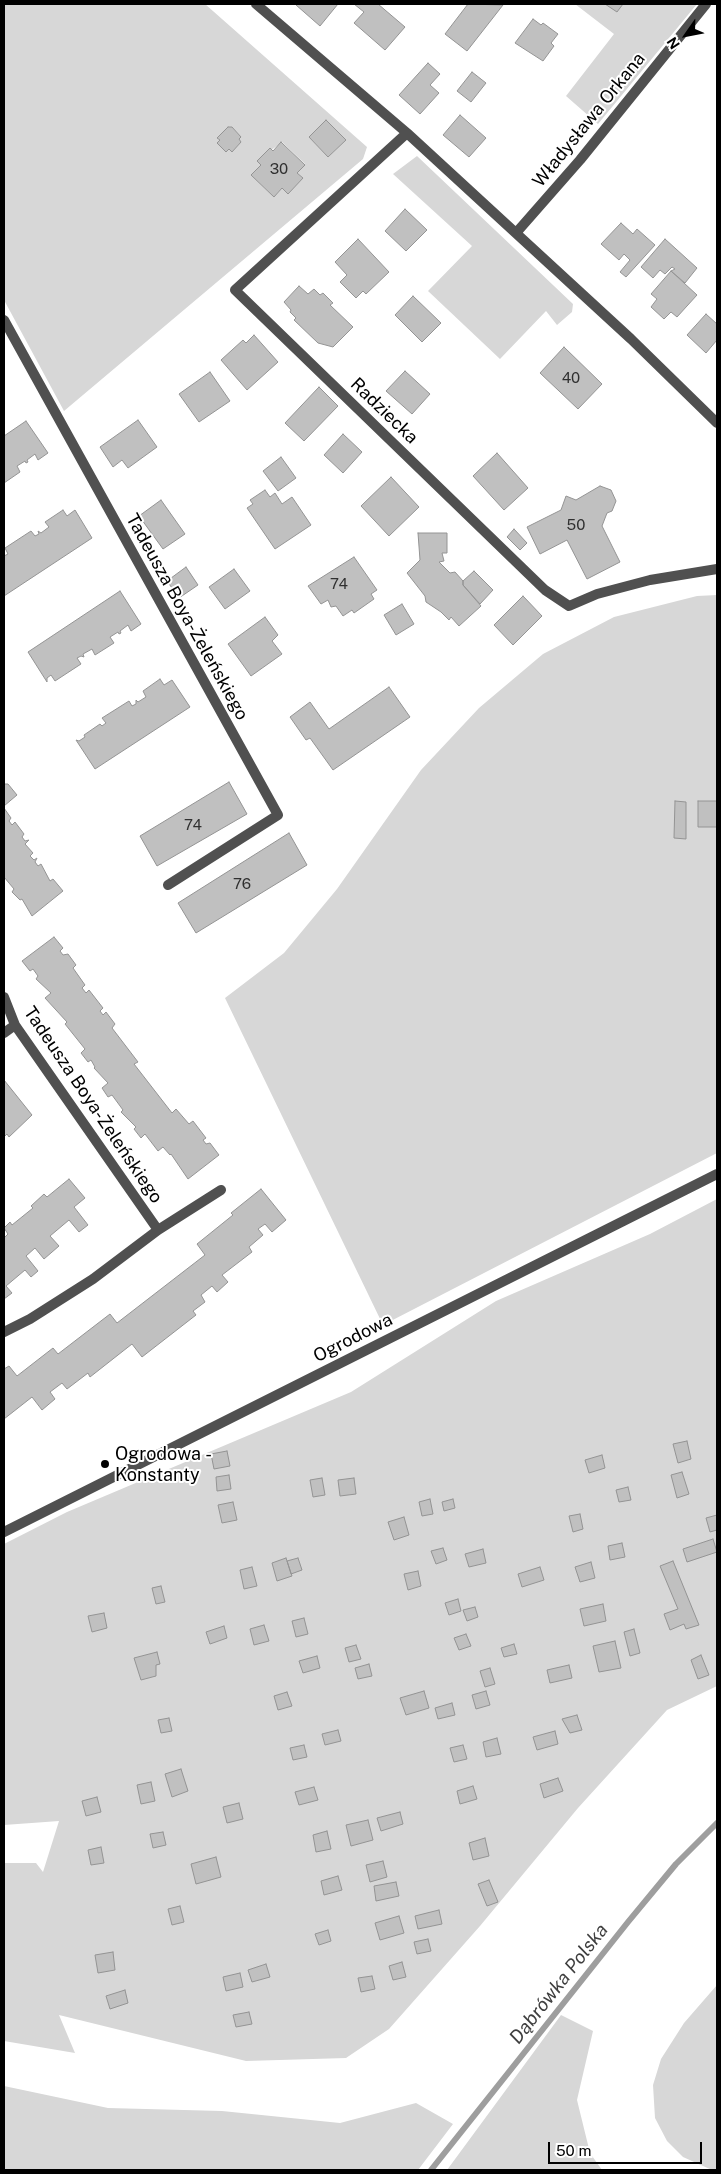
<!DOCTYPE html>
<meta charset="utf-8">
<style>
body{margin:0}
#map{position:relative;width:721px;height:2174px;overflow:hidden;background:#fff;font-family:"Public Sans",sans-serif}
canvas{display:block}
.frame{position:absolute;inset:0;border:5px solid #000;pointer-events:none}
.north{position:absolute;left:661px;top:10px;width:50px;height:50px;-webkit-text-stroke:4px #fff;paint-order:stroke;rotate:237deg;font-size:14px;font-weight:700;line-height:20px;text-align:center;color:#000}
.north::after{content:'';display:block;margin:auto;width:18px;height:22px;background:#000;clip-path:polygon(50% 0,100% 100%,50% 72%,0 100%)}
.scale{position:absolute;left:548px;top:2142px;width:154px;height:22px;box-sizing:border-box;border:2px solid #000;border-top:0;padding-left:6px;font-size:15px;line-height:18px;white-space:nowrap;color:#000;-webkit-text-stroke:4px #fff;paint-order:stroke}
</style>
<div id="map">
<canvas width="721" height="2174"></canvas>
<div class="frame"></div>
<div class="north">N</div>
<div class="scale">50 m</div>
</div>
<script>
const c = document.querySelector('canvas').getContext('2d');
c.lineJoin = 'round';
function fillPath(path, color) {
  c.fillStyle = color;
  c.fill(path, 'evenodd');
}
function poly(rows) {
  const path = new Path2D();
  for (const r of rows) {
    path.moveTo(r[0], r[1]);
    for (let i = 2; i < r.length; i += 2) path.lineTo(r[i], r[i + 1]);
  }
  return path;
}
function strokePath(path, color, width, dash) {
  c.strokeStyle = color;
  c.lineWidth = width;
  c.lineCap = dash ? 'butt' : 'round';
  c.setLineDash(dash || []);
  c.stroke(path);
}
function label(font, color, halo, rows, align = 'center') {
  c.font = font + ' "Public Sans",sans-serif';
  c.lineWidth = 4;
  c.setLineDash([]);
  c.textBaseline = 'middle';
  c.strokeStyle = halo;
  c.fillStyle = color;
  for (const [text, x, y, turn = 0] of rows) {
    c.save();
    c.translate(x, y);
    c.rotate((+turn || 0) * Math.PI / 180);
    c.textAlign = isNaN(turn) ? turn : align;
    if (halo) c.strokeText(text, 0, 0);
    c.fillText(text, 0, 0);
    c.restore();
  }
}
const green = poly([
 [4,4,205,4,367,147,363,159,64,411,4,300],
 [326,120,346,140,328,157,309,137],
 [232,127,241,137,239,139,241,142,232,152,229,149,226,152,217,143,220,140,217,138],
 [282,142,305,164,297,173,303,178,288,193,282,188,274,197,251,175,261,165,257,161],
 [575,4,697,4,598,124,566,96,614,34],
 [417,156,573,304,572,312,557,325,546,311,500,359,428,291,472,246,393,174],
 [717,595,717,1153,383,1325,225,998,284,953,337,889,421,770,479,708,543,654,614,617,697,596],
 [717,1199,717,1686,667,1710,578,1808,480,1926,389,2029,346,2058,246,2061,59,2015,75,2053,4,2041,4,1863,36,1863,43,1872,59,1821,4,1825,4,1544,67,1512,351,1392,496,1301,650,1234],
 [717,1985,717,2170,712,2170,683,2157,667,2141,655,2118,653,2085,661,2059,684,2023],
 [561,2015,593,2031,577,2100,590,2153,602,2170,447,2170],
 [4,2086,108,2108,222,2111,340,2123,416,2103,453,2124,418,2170,4,2170]
]);
const stream = poly([
 [431,2170,628,1922,676,1864,717,1823]
]);
const building = poly([
 [298,4,338,4,320,26,296,5,298,4],
 [354,4,378,4,405,27,385,50,354,23,364,12,354,4],
 [468,4,503,5,467,51,445,34,468,4],
 [605,4,623,4,617,12,605,4],
 [533,19,541,25,543,23,558,34,551,43,554,46,543,61,515,43,533,19],
 [428,63,440,74,430,85,439,93,420,114,399,95,428,63],
 [472,72,486,83,471,102,457,91,472,72],
 [460,115,486,138,469,157,443,135,460,115],
 [326,120,346,140,328,157,309,137,326,120],
 [228,127,232,127,241,137,239,139,241,142,232,152,229,149,226,152,217,143,220,140,217,138,228,127],
 [281,142,305,165,297,173,303,178,288,194,282,188,274,197,251,175,261,165,257,161,270,148,273,151,281,142],
 [405,209,427,230,406,251,385,231,405,209],
 [621,223,633,234,637,229,655,245,626,277,620,272,630,260,624,254,619,260,601,244,621,223],
 [358,239,389,272,366,294,363,291,356,298,340,282,347,275,335,262,358,239],
 [665,239,697,268,685,283,671,271,675,269,672,267,665,274,660,270,653,278,641,267,665,239],
 [671,271,697,295,677,317,671,312,664,319,651,307,657,299,651,294,671,271],
 [299,286,308,294,314,289,320,295,323,293,333,303,330,305,353,327,333,347,318,343,294,320,296,318,290,312,291,310,284,302,299,286],
 [413,296,441,323,422,342,395,315,413,296],
 [706,314,717,324,717,340,706,353,687,335,706,314],
 [254,335,278,362,247,390,221,360,243,340,246,343,254,335],
 [564,347,602,384,578,409,540,373,564,347],
 [405,371,430,394,412,414,386,391,405,371],
 [210,372,230,401,199,422,179,394,210,372],
 [319,387,338,406,304,441,285,423,319,387],
 [138,420,157,447,128,468,122,460,113,467,100,447,138,420],
 [26,421,48,453,38,460,35,454,27,460,28,462,26,463,25,461,17,466,20,472,4,483,4,436,26,421],
 [343,434,362,452,343,473,324,455,343,434],
 [497,453,528,488,504,510,473,476,497,453],
 [281,457,296,478,278,491,263,471,281,457],
 [391,477,419,507,389,536,361,506,391,477],
 [600,486,611,490,616,501,612,511,607,513,602,526,620,562,587,579,567,540,540,554,527,527,561,510,566,496,576,500,600,486],
 [265,490,270,497,275,493,282,504,292,497,311,525,275,549,247,508,253,504,250,500,265,490],
 [161,500,185,534,163,549,139,516,161,500],
 [63,510,67,516,75,510,92,538,4,596,4,556,8,554,5,548,31,531,35,536,39,534,38,531,41,533,49,527,45,522,63,510],
 [514,529,527,543,520,550,507,537,514,529],
 [418,533,447,533,447,553,442,553,444,561,439,562,450,573,455,572,463,581,463,585,481,606,459,626,451,617,449,620,441,612,426,602,425,596,407,573,420,560,418,533],
 [354,557,377,590,371,594,374,599,354,613,352,610,343,616,336,606,331,607,328,600,321,604,308,586,354,557],
 [186,567,198,585,179,598,167,581,186,567],
 [234,569,250,591,225,609,209,587,234,569],
 [474,571,493,590,480,604,463,585,463,581,474,571],
 [120,591,141,624,131,631,128,625,120,631,121,633,119,634,118,632,110,637,114,643,95,655,92,649,83,654,84,657,81,656,77,658,81,664,55,681,51,675,47,678,47,682,28,652,120,591],
 [523,596,542,616,513,645,494,625,523,596],
 [402,604,414,624,396,635,384,615,402,604],
 [265,617,278,635,272,641,282,654,251,676,228,644,265,617],
 [160,679,164,685,172,680,190,707,95,769,76,740,79,741,85,737,84,735,100,724,102,726,106,723,102,718,129,701,132,706,136,704,136,700,138,702,146,697,143,691,160,679],
 [389,687,410,717,333,770,310,738,306,740,290,717,310,702,329,729,389,687],
 [229,782,247,814,157,866,140,836,229,782],
 [4,784,8,784,17,795,4,806,4,784],
 [675,801,686,802,686,839,674,838,675,801],
 [698,801,717,801,717,827,698,827,698,801],
 [4,808,11,818,9,821,12,825,15,822,24,834,22,837,25,841,29,840,25,844,33,853,30,856,34,860,37,858,35,862,38,866,41,864,50,881,53,879,63,891,32,916,22,899,20,900,12,892,14,889,4,877,4,808],
 [289,833,307,865,196,933,178,903,289,833],
 [54,937,63,948,60,951,63,955,68,954,76,965,73,968,85,985,82,988,86,993,89,990,103,1008,100,1011,103,1015,106,1012,115,1024,112,1028,138,1062,134,1064,172,1113,176,1109,189,1124,193,1121,206,1138,203,1140,206,1144,210,1143,219,1155,188,1179,171,1154,170,1155,163,1147,158,1151,145,1134,141,1138,134,1129,136,1127,121,1112,123,1110,112,1095,108,1097,102,1088,108,1083,94,1068,95,1067,91,1060,88,1062,81,1053,85,1049,65,1024,67,1022,45,998,51,993,36,979,38,976,33,969,30,971,22,961,54,937],
 [4,1080,32,1115,9,1137,7,1134,4,1137,4,1080],
 [69,1179,85,1198,74,1207,88,1225,79,1232,69,1220,50,1236,59,1246,44,1259,35,1248,26,1256,38,1271,31,1277,25,1270,6,1286,12,1293,4,1299,4,1238,8,1234,4,1228,10,1222,12,1225,33,1208,31,1206,44,1194,47,1197,69,1179],
 [261,1189,286,1220,272,1232,265,1224,258,1229,263,1235,249,1247,252,1252,222,1275,228,1282,217,1292,212,1286,201,1295,205,1302,193,1311,196,1315,142,1357,132,1344,90,1377,88,1373,67,1389,62,1383,50,1392,55,1399,42,1410,32,1397,4,1419,4,1369,9,1366,17,1376,53,1348,58,1354,110,1314,117,1323,205,1255,197,1244,233,1215,231,1213,261,1189],
 [687,1441,691,1459,678,1463,673,1444,687,1441],
 [227,1451,230,1466,214,1469,211,1454,227,1451],
 [602,1455,605,1468,589,1473,585,1460,602,1455],
 [682,1472,689,1494,677,1498,671,1475,682,1472],
 [229,1475,231,1489,217,1491,216,1477,229,1475],
 [322,1478,325,1495,313,1497,310,1480,322,1478],
 [354,1478,356,1494,340,1496,338,1480,354,1478],
 [628,1487,631,1500,619,1502,616,1490,628,1487],
 [430,1499,433,1514,422,1516,419,1502,430,1499],
 [453,1499,455,1508,444,1511,442,1502,453,1499],
 [233,1502,237,1520,222,1523,218,1505,233,1502],
 [580,1514,583,1529,573,1532,569,1516,580,1514],
 [717,1515,717,1530,710,1532,706,1518,717,1515],
 [404,1517,409,1535,394,1540,388,1522,404,1517],
 [713,1539,717,1552,687,1562,683,1549,713,1539],
 [622,1543,625,1557,610,1560,608,1546,622,1543],
 [443,1548,447,1560,436,1564,431,1551,443,1548],
 [483,1549,486,1563,469,1567,465,1554,483,1549],
 [286,1558,292,1576,277,1581,272,1563,286,1558],
 [298,1558,302,1570,291,1574,287,1561,298,1558],
 [673,1561,699,1625,686,1629,684,1624,670,1630,664,1614,678,1609,660,1566,673,1561],
 [591,1562,595,1578,580,1582,575,1567,591,1562],
 [252,1567,257,1586,244,1589,240,1570,252,1567],
 [540,1567,544,1580,522,1587,518,1574,540,1567],
 [418,1571,421,1586,408,1590,404,1574,418,1571],
 [161,1586,165,1602,156,1604,152,1588,161,1586],
 [458,1599,461,1611,449,1615,445,1603,458,1599],
 [603,1604,606,1621,584,1626,580,1609,603,1604],
 [475,1607,478,1617,467,1621,463,1610,475,1607],
 [104,1613,107,1628,92,1632,88,1616,104,1613],
 [304,1618,308,1634,296,1637,292,1621,304,1618],
 [264,1625,269,1641,254,1645,250,1629,264,1625],
 [224,1626,227,1638,210,1644,206,1632,224,1626],
 [634,1629,640,1653,630,1656,624,1632,634,1629],
 [466,1634,471,1646,459,1650,454,1638,466,1634],
 [615,1641,621,1668,599,1672,593,1646,615,1641],
 [514,1644,517,1654,504,1657,501,1648,514,1644],
 [356,1645,361,1659,349,1662,345,1648,356,1645],
 [157,1652,160,1664,156,1665,156,1676,141,1680,134,1658,157,1652],
 [701,1655,709,1675,698,1679,691,1660,701,1655],
 [317,1656,320,1668,303,1673,299,1661,317,1656],
 [369,1664,372,1676,358,1679,355,1668,369,1664],
 [569,1665,572,1678,550,1683,547,1670,569,1665],
 [490,1668,495,1684,485,1687,480,1671,490,1668],
 [424,1691,429,1708,406,1715,400,1698,424,1691],
 [486,1691,490,1705,476,1709,472,1695,486,1691],
 [287,1692,292,1706,278,1710,274,1696,287,1692],
 [452,1703,455,1715,438,1719,435,1708,452,1703],
 [577,1715,582,1730,570,1733,562,1719,577,1715],
 [169,1718,172,1731,161,1733,158,1720,169,1718],
 [338,1730,341,1741,325,1745,322,1734,338,1730],
 [555,1731,558,1744,537,1750,533,1737,555,1731],
 [497,1738,501,1754,486,1757,483,1742,497,1738],
 [304,1745,307,1757,293,1760,290,1748,304,1745],
 [463,1745,467,1759,454,1762,450,1748,463,1745],
 [181,1769,188,1791,172,1797,165,1774,181,1769],
 [558,1778,563,1791,544,1798,540,1784,558,1778],
 [151,1782,155,1801,141,1804,137,1785,151,1782],
 [473,1786,477,1799,460,1804,457,1791,473,1786],
 [314,1787,318,1800,299,1805,295,1792,314,1787],
 [97,1797,101,1812,86,1816,82,1801,97,1797],
 [239,1803,243,1819,227,1823,223,1807,239,1803],
 [400,1812,403,1824,381,1831,377,1818,400,1812],
 [368,1820,373,1840,351,1846,346,1825,368,1820],
 [327,1831,331,1849,316,1852,313,1835,327,1831],
 [163,1832,166,1845,153,1848,150,1834,163,1832],
 [485,1838,489,1856,473,1860,469,1843,485,1838],
 [101,1847,104,1863,91,1865,88,1850,101,1847],
 [216,1857,221,1877,196,1884,191,1864,216,1857],
 [383,1861,387,1877,370,1882,366,1865,383,1861],
 [338,1876,342,1890,324,1895,321,1881,338,1876],
 [489,1880,498,1902,487,1906,478,1884,489,1880],
 [396,1882,399,1896,376,1901,374,1886,396,1882],
 [180,1906,184,1922,172,1925,168,1909,180,1906],
 [439,1910,442,1924,418,1929,415,1916,439,1910],
 [399,1916,404,1933,380,1940,375,1923,399,1916],
 [328,1930,331,1941,319,1945,315,1934,328,1930],
 [428,1939,431,1951,417,1954,414,1942,428,1939],
 [113,1952,115,1970,98,1973,95,1955,113,1952],
 [402,1962,406,1977,393,1980,389,1966,402,1962],
 [266,1964,270,1977,252,1982,248,1970,266,1964],
 [240,1973,243,1987,226,1991,223,1977,240,1973],
 [372,1976,375,1989,361,1992,358,1978,372,1976],
 [125,1990,128,2003,110,2009,106,1996,125,1990],
 [249,2012,252,2024,236,2027,233,2015,249,2012]
]);
const street = poly([
 [256,4,407,133,631,339,717,423],
 [407,133,235,290,545,590,569,606,597,594,650,580,717,569],
 [516,233,580,160,706,4],
 [4,320,278,815,168,885],
 [4,997,15,1025,158,1230],
 [4,1033,15,1025],
 [4,1332,30,1319,93,1279,158,1230,221,1190],
 [4,1532,717,1174]
]);
const markers = [
 [105,1464,5,"#000"]
];
const numberNames = [
 ["30",279,169],
 ["40",571,378],
 ["50",576,525],
 ["74",339,584],
 ["74",193,825],
 ["76",242,884]
];
const streetNames = [
 ["Władysława Orkana",589,120,-51],
 ["Radziecka",384,411,44],
 ["Tadeusza Boya-Żeleńskiego",187,617,61],
 ["Tadeusza Boya-Żeleńskiego",93,1105,56],
 ["Ogrodowa",353,1338,-27]
];
const poiNames = [
 ["Ogrodowa -",115,1454],
 ["Konstanty",115,1475]
];
const waterNames = [
 ["Dąbrówka Polska",559,1984,-52]
];
fillPath(green, '#d7d7d7');
strokePath(stream, '#9e9e9e', 6);
fillPath(building, '#c0c0c0');
strokePath(building, '#949494', 1);
strokePath(street, '#505050', 10);
for (const [x, y, r, color] of markers) {
  const dot = new Path2D();
  dot.arc(x, y, r, 0, 2 * Math.PI);
  c.fillStyle = color;
  c.fill(dot);
  strokePath(dot, '#fff', 2);
}
label('15px', '#303030', null, numberNames);
label('18px', '#000', '#fff', streetNames);
label('18px', '#000', '#fff', poiNames, 'left');
label('italic 19px', '#3f3f3f', '#fff', waterNames);
</script>
